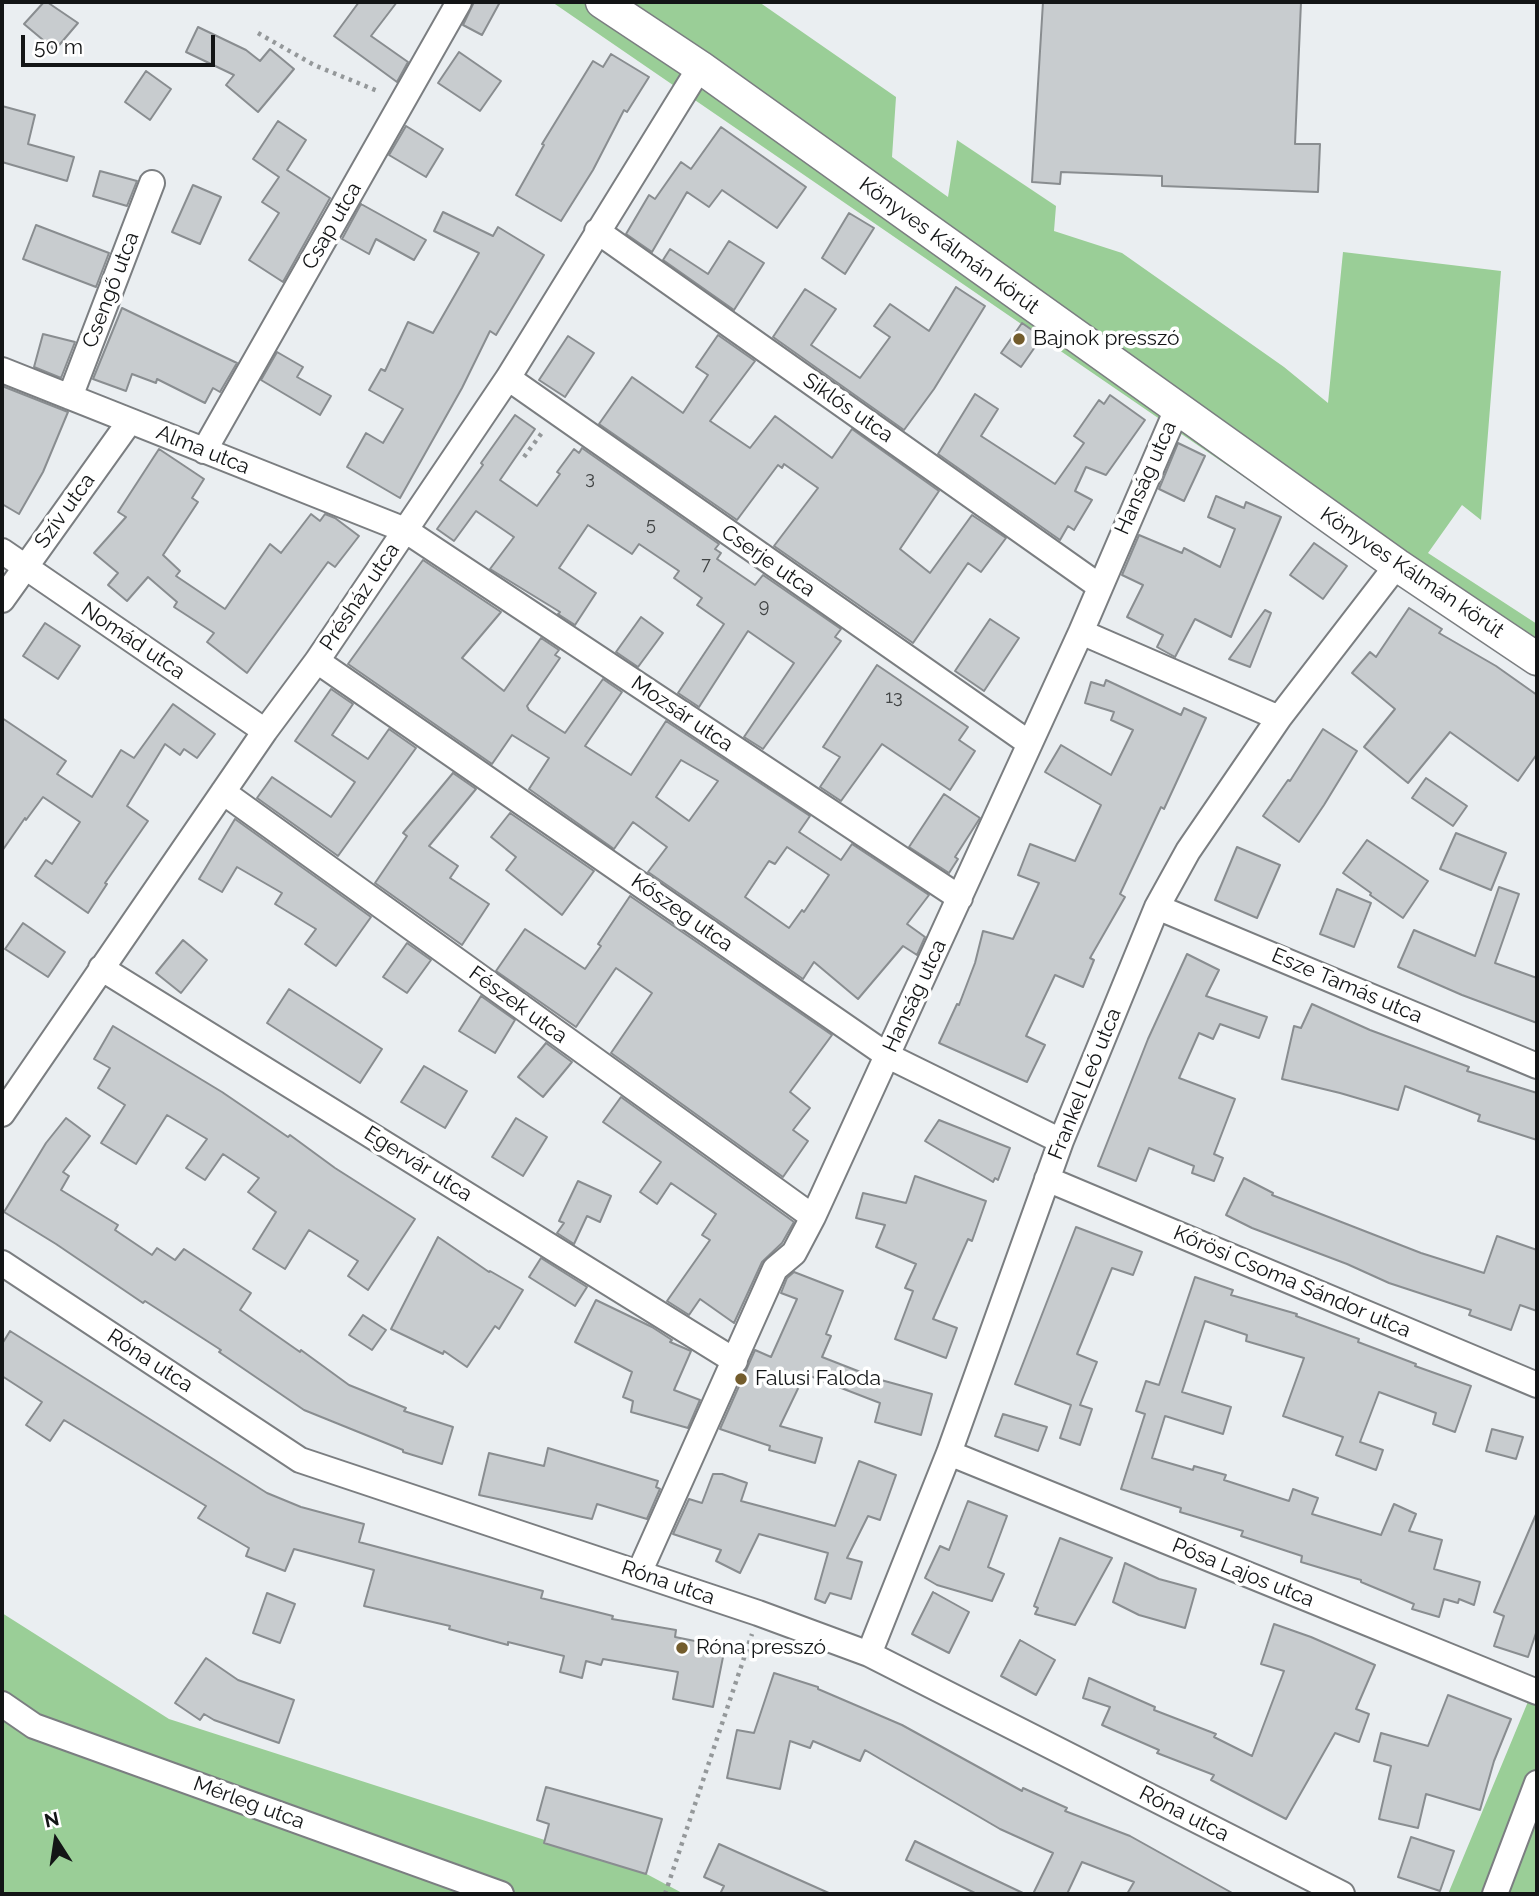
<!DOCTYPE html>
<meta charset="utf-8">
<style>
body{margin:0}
#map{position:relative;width:1539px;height:1896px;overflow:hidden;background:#eaeef1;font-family:Raleway,sans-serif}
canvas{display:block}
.frame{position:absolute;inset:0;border:4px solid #131516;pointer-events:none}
.north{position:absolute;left:21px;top:1805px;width:70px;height:70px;-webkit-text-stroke:5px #fff;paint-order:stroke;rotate:348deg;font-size:19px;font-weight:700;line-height:28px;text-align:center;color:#131516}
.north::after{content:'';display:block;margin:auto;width:24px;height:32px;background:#131516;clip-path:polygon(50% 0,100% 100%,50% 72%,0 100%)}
.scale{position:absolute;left:21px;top:35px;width:194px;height:32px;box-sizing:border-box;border:4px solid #131516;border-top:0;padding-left:9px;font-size:21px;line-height:24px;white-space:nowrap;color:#131516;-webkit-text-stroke:5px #fff;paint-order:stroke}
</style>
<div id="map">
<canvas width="1539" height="1896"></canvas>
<div class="frame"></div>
<div class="north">N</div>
<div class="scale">50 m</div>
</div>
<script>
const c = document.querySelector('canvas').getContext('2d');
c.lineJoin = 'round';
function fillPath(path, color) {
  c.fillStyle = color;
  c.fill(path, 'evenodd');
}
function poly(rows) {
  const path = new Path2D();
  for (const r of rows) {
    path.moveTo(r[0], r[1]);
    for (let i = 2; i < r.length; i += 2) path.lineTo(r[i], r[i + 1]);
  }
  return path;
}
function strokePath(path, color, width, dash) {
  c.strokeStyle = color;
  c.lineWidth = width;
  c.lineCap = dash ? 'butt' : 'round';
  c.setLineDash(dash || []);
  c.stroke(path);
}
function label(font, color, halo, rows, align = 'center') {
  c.font = font + ' Raleway,sans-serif';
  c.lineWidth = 7;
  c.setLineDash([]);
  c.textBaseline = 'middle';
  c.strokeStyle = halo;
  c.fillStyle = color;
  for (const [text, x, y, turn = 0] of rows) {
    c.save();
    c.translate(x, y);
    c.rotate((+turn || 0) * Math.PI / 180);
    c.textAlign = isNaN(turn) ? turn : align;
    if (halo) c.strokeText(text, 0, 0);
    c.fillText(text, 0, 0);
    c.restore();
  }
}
const green = poly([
 [552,2,759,2,896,97,892,157,948,197,957,140,1056,206,1054,231,1122,253,1284,367,1328,403,1343,252,1501,271,1481,520,1462,505,1428,553,1537,624,1537,678],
 [2,1613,169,1719,641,1871,684,1894,2,1894],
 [1537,1680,1537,1894,1448,1894]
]);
const building = poly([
 [44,2,47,2,78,23,55,50,24,24,44,2],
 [359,2,397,2,371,36,408,62,397,82,334,36,359,2],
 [474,2,500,2,482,35,463,25,474,2],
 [1043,2,1301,2,1295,144,1320,144,1318,192,1162,186,1162,176,1061,172,1060,184,1032,182,1043,2],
 [198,27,246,50,260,61,270,49,294,69,258,112,226,85,234,75,186,52,198,27],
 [459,52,501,81,480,111,438,83,459,52],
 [611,54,649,77,627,112,624,110,593,170,561,221,516,195,544,145,542,144,593,61,603,67,611,54],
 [146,71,171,89,150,120,125,102,146,71],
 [2,106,35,115,28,144,74,157,67,181,2,162,2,106],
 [278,121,306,140,287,170,330,198,283,282,249,260,279,213,262,202,279,177,253,159,278,121],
 [406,126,443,149,426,177,389,155,406,126],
 [721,127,806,187,777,228,722,190,709,207,687,192,652,252,626,234,649,195,655,199,681,162,691,169,721,127],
 [100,171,137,181,127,206,93,196,100,171],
 [193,185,221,197,200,244,172,232,193,185],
 [361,204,426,240,414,260,376,239,369,254,342,239,361,204],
 [443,212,493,236,498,227,544,255,496,335,490,331,462,388,400,498,347,467,366,433,383,443,403,409,369,390,381,369,385,371,408,322,433,333,479,253,434,231,443,212],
 [849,213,874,228,845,274,822,258,849,213],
 [36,225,109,253,96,287,23,259,36,225],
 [729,241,764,263,734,310,663,260,670,249,708,274,729,241],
 [956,287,985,306,934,389,904,430,773,337,805,289,836,309,811,345,860,378,890,337,874,326,890,304,929,331,956,287],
 [122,308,237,363,220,392,213,388,205,403,157,379,156,383,132,374,126,391,93,379,122,308],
 [1022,323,1042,337,1021,367,1001,353,1022,323],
 [43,334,75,342,61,378,34,367,43,334],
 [718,335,755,361,710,421,750,448,775,416,832,458,852,429,939,491,900,549,930,573,972,515,1006,538,981,572,968,563,913,643,774,546,818,488,784,464,782,468,778,465,737,520,599,424,632,377,683,413,708,375,696,367,718,335],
 [568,336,594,353,565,397,539,380,568,336],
 [277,352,303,367,297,377,331,396,320,415,261,380,277,352],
 [2,386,68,412,43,472,19,514,2,504,2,386],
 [975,394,998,409,981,436,1055,484,1084,443,1074,436,1099,400,1104,404,1110,395,1145,420,1106,475,1086,467,1075,491,1092,500,1074,530,1068,526,1060,540,938,454,975,394],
 [515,415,535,429,500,480,537,506,560,474,557,472,574,449,579,453,582,448,719,544,715,549,721,553,717,559,755,585,763,575,841,629,835,637,841,641,763,749,744,737,794,663,748,631,699,707,678,693,724,624,697,605,702,598,674,578,679,571,639,544,632,554,588,525,559,568,596,593,575,625,558,614,560,612,490,569,514,537,476,511,454,541,437,529,483,465,481,463,515,415],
 [1178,443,1205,456,1184,501,1159,489,1178,443],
 [159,449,204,479,192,498,198,502,163,555,180,571,176,576,225,609,270,544,281,553,311,514,320,521,325,514,335,518,359,536,335,567,328,562,247,673,207,642,214,633,174,607,177,602,148,577,127,601,108,585,118,573,94,553,126,517,118,512,159,449],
 [1216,496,1244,508,1246,502,1281,517,1231,637,1195,619,1175,657,1157,647,1163,635,1127,617,1143,585,1122,575,1139,535,1182,553,1184,548,1220,567,1235,529,1208,517,1216,496],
 [1314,543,1347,566,1323,599,1290,575,1314,543],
 [423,560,501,612,462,658,504,691,541,638,559,650,555,655,560,658,527,706,529,710,565,733,603,679,622,692,585,746,631,775,666,721,810,816,799,832,841,860,852,844,929,895,907,924,925,937,917,955,903,946,858,999,814,962,803,979,648,872,667,847,633,822,614,849,529,789,549,758,512,735,492,764,348,664,423,560],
 [681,760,718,781,689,821,656,797,681,760],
 [787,847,829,875,804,912,802,910,789,928,745,897,769,861,775,864,787,847],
 [1409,608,1442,629,1439,633,1496,666,1537,695,1537,754,1518,781,1450,732,1408,783,1364,747,1395,709,1352,673,1370,652,1376,657,1409,608],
 [1265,610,1271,613,1250,667,1229,659,1265,610],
 [641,617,663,633,638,667,616,652,641,617],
 [990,619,1019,638,984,691,955,671,990,619],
 [45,623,80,646,58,679,23,656,45,623],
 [877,665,968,727,959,740,975,751,950,790,882,744,841,801,820,787,840,757,823,747,877,665],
 [1106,680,1181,715,1184,708,1206,718,1164,809,1161,807,1120,894,1125,897,1090,958,1094,960,1083,987,1055,975,1026,1036,1045,1045,1027,1082,939,1043,957,1004,959,1005,975,963,983,931,1013,939,1039,883,1018,875,1030,844,1075,861,1101,805,1045,772,1061,745,1111,775,1133,730,1111,720,1114,712,1085,703,1091,682,1104,686,1106,680],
 [331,689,353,704,332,735,368,759,389,729,416,748,338,856,257,798,272,777,331,817,355,782,295,741,331,689],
 [173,704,215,734,197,758,184,749,180,755,165,744,127,806,148,821,105,883,107,884,88,913,35,876,46,860,52,864,80,822,43,797,26,820,25,818,2,851,2,718,66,761,57,774,92,797,121,750,134,758,173,704],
 [1323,729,1357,751,1324,805,1299,842,1263,816,1288,780,1290,781,1323,729],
 [453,773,476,789,429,846,458,866,450,878,489,904,462,945,375,883,407,836,403,833,453,773],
 [1426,778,1467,806,1453,826,1412,798,1426,778],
 [944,794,980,818,955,857,958,859,949,873,909,847,944,794],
 [510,813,594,871,562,915,506,870,516,857,491,837,510,813],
 [235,819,371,917,336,966,305,944,316,929,275,904,282,893,237,867,222,892,199,879,235,819],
 [1456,833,1506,853,1491,890,1440,869,1456,833],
 [1367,840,1428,881,1403,918,1370,895,1371,893,1343,873,1367,840],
 [1237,847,1280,865,1257,918,1215,900,1237,847],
 [1499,887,1519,894,1495,963,1537,978,1537,1023,1462,995,1398,967,1414,930,1475,956,1499,887],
 [1337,889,1371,903,1354,947,1320,934,1337,889],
 [630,896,832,1035,790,1092,810,1108,793,1130,808,1141,783,1177,611,1053,652,993,616,968,576,1027,496,971,525,929,585,969,601,946,598,944,630,896],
 [23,923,65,952,48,977,5,949,23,923],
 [183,940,207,960,181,993,156,973,183,940],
 [407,943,431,960,407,993,383,977,407,943],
 [1187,954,1219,970,1206,996,1267,1017,1259,1038,1220,1024,1213,1039,1199,1033,1179,1078,1235,1099,1214,1154,1223,1158,1214,1181,1192,1173,1194,1166,1149,1148,1136,1181,1098,1166,1148,1039,1187,954],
 [289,989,382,1049,360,1083,267,1023,289,989],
 [481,996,515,1020,495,1053,459,1031,481,996],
 [1312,1004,1370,1030,1469,1067,1467,1071,1537,1093,1537,1140,1478,1121,1480,1115,1405,1086,1398,1110,1340,1093,1282,1079,1294,1026,1301,1028,1312,1004],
 [113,1026,222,1092,288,1137,290,1135,335,1168,415,1219,368,1290,348,1276,358,1261,309,1230,285,1269,253,1249,276,1212,248,1192,259,1178,223,1154,205,1180,186,1168,207,1139,167,1115,136,1164,101,1143,125,1105,98,1088,110,1068,94,1059,113,1026],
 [546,1043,572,1062,543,1097,518,1077,546,1043],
 [424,1066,467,1091,445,1128,401,1102,424,1066],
 [621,1097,794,1222,782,1243,762,1262,734,1323,700,1299,689,1315,667,1301,710,1240,702,1235,716,1214,671,1183,657,1204,640,1192,661,1162,603,1122,621,1097],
 [66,1118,90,1136,63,1172,69,1176,61,1190,118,1225,115,1230,152,1255,157,1248,175,1260,184,1249,251,1293,240,1310,300,1352,301,1350,349,1385,406,1408,404,1411,453,1427,442,1464,403,1452,403,1450,304,1410,219,1352,221,1350,145,1301,143,1303,56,1244,4,1212,46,1143,66,1118],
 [516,1118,547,1137,523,1176,492,1157,516,1118],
 [939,1120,1010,1148,998,1180,995,1178,993,1182,925,1141,939,1120],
 [915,1176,986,1201,972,1241,968,1239,933,1319,957,1328,946,1358,895,1339,913,1291,905,1288,916,1264,876,1247,885,1225,856,1218,863,1193,906,1203,915,1176],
 [1244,1178,1273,1193,1272,1195,1421,1253,1484,1273,1497,1236,1537,1250,1537,1311,1520,1305,1511,1330,1469,1315,1471,1310,1389,1283,1347,1264,1252,1228,1226,1215,1244,1178],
 [578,1181,611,1196,600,1222,587,1216,574,1244,557,1233,564,1223,559,1221,578,1181],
 [1076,1227,1142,1252,1133,1275,1112,1268,1077,1354,1097,1362,1080,1405,1092,1409,1080,1445,1060,1438,1071,1405,1015,1384,1076,1227],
 [438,1237,489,1272,490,1271,523,1290,499,1329,495,1326,467,1367,444,1351,443,1354,391,1329,438,1237],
 [541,1258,587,1287,575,1306,529,1277,541,1258],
 [794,1272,843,1291,826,1334,831,1336,822,1357,881,1380,932,1394,921,1435,875,1422,880,1403,805,1374,780,1426,822,1438,815,1463,769,1450,770,1446,720,1429,755,1350,771,1357,797,1299,781,1293,787,1278,794,1272],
 [1195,1277,1233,1290,1231,1295,1297,1314,1296,1316,1359,1339,1358,1342,1416,1364,1415,1366,1471,1386,1455,1432,1433,1424,1436,1413,1379,1392,1360,1442,1383,1450,1376,1470,1336,1455,1343,1437,1283,1416,1304,1358,1246,1341,1247,1335,1205,1321,1182,1392,1231,1407,1223,1434,1165,1416,1152,1458,1193,1470,1194,1466,1226,1475,1224,1480,1289,1501,1293,1489,1318,1498,1312,1514,1381,1535,1394,1504,1416,1514,1409,1531,1442,1540,1434,1569,1480,1582,1474,1605,1459,1599,1458,1603,1444,1599,1439,1617,1412,1609,1414,1604,1361,1582,1361,1580,1301,1562,1302,1556,1241,1536,1243,1531,1180,1512,1181,1508,1121,1489,1145,1414,1136,1411,1146,1381,1159,1385,1195,1277],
 [596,1300,652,1327,672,1340,670,1342,691,1351,674,1390,700,1400,688,1428,631,1412,633,1401,623,1397,632,1372,575,1342,596,1300],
 [363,1315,386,1330,372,1350,349,1335,363,1315],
 [10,1331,267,1493,301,1507,364,1524,359,1542,543,1591,541,1598,613,1616,612,1619,676,1630,675,1637,725,1647,713,1707,673,1699,678,1672,603,1659,601,1665,586,1661,582,1678,560,1672,564,1656,508,1642,508,1645,449,1629,450,1626,364,1606,374,1570,294,1549,285,1571,246,1556,249,1548,198,1518,206,1506,64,1420,50,1441,26,1425,42,1402,2,1376,2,1344,10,1331],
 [1003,1414,1047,1427,1038,1451,995,1436,1003,1414],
 [1492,1429,1523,1437,1516,1459,1486,1451,1492,1429],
 [548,1448,658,1481,656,1487,660,1489,647,1519,597,1504,592,1519,479,1495,489,1453,544,1466,548,1448],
 [859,1461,896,1475,880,1520,868,1516,847,1558,862,1562,851,1599,830,1593,825,1603,815,1599,828,1553,759,1534,740,1573,716,1561,721,1550,673,1534,689,1499,702,1503,713,1474,722,1474,747,1483,741,1501,835,1526,859,1461],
 [968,1501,1007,1516,988,1567,1004,1574,992,1601,937,1585,925,1578,940,1546,949,1550,968,1501],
 [1537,1512,1537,1630,1528,1657,1494,1646,1504,1616,1494,1612,1537,1512],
 [1060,1538,1112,1558,1075,1625,1035,1614,1038,1608,1034,1606,1060,1538],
 [1125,1563,1159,1579,1196,1589,1185,1628,1139,1615,1113,1602,1125,1563],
 [933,1592,969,1612,949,1653,912,1634,933,1592],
 [267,1593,295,1604,280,1643,253,1633,267,1593],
 [1274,1624,1311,1637,1375,1665,1356,1709,1369,1714,1359,1742,1335,1733,1286,1819,1211,1780,1214,1775,1157,1753,1159,1750,1102,1725,1110,1707,1083,1698,1089,1678,1155,1707,1154,1710,1216,1734,1214,1737,1252,1756,1284,1671,1261,1664,1274,1624],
 [1020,1640,1055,1660,1036,1695,1001,1676,1020,1640],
 [206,1658,238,1680,294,1700,279,1743,214,1720,204,1714,200,1720,175,1703,206,1658],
 [774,1673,818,1687,818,1689,902,1725,1022,1791,1023,1788,1067,1808,1065,1811,1130,1836,1234,1894,1127,1894,1134,1882,1082,1862,1067,1894,1033,1894,1053,1853,1000,1829,865,1750,860,1761,813,1741,810,1748,790,1741,780,1789,727,1778,737,1730,754,1733,774,1673],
 [1448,1695,1511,1719,1494,1761,1480,1810,1426,1794,1418,1828,1379,1819,1391,1766,1374,1761,1381,1733,1428,1746,1448,1695],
 [546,1787,662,1819,646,1874,544,1843,549,1824,537,1820,546,1787],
 [1411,1837,1454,1851,1440,1891,1398,1877,1411,1837],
 [915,1841,968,1867,1025,1894,977,1894,906,1860,915,1841],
 [719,1844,831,1894,720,1894,724,1886,704,1877,719,1844]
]);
const path = poly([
 [258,33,314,65,380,92],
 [524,457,544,430],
 [665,1894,752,1634]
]);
const minor = poly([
 [597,231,1099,586],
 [2,370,405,530,960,898],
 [508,378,1029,743],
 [70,397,152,183],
 [204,451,459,2],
 [2,551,265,731],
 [2,600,130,421],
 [1081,632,1279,718],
 [317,661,888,1056,1061,1141],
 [223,792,813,1217],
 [1157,907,1537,1066],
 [101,968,735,1361],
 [2,1114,265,731,317,661,508,378,700,67],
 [1047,1179,1537,1385],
 [2,1263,300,1460,758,1613,869,1654,1342,1894],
 [949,1453,1537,1692],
 [639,1573,775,1269,794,1253,813,1217,1081,632,1177,409],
 [869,1654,949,1453,1061,1141,1157,907,1188,851,1279,718,1397,565],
 [2,1704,34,1726,501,1894],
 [1495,1894,1537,1783]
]);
const tertiary = poly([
 [602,2,700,67,1397,565,1537,659]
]);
const markers = [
 [1019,339,7,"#735c2c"],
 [741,1379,7,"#735c2c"],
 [682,1648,7,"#735c2c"]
];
const numberNames = [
 ["3",590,479],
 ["5",651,525],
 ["7",706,565],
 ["9",764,607],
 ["13",894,698]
];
const streetNames = [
 ["Csap utca",332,226,-60],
 ["Könyves Kálmán körút",949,246,36],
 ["Csengő utca",111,290,-69],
 ["Siklós utca",848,408,35],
 ["Alma utca",203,450,22],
 ["Hanság utca",1146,478,-66],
 ["Szív utca",65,511,-54],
 ["Cserje utca",768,561,35],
 ["Könyves Kálmán körút",1412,573,34],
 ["Présház utca",360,597,-56],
 ["Nomád utca",133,641,34],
 ["Mozsár utca",682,714,34],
 ["Kőszeg utca",682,913,35],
 ["Esze Tamás utca",1347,986,23],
 ["Hanság utca",915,996,-65],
 ["Fészek utca",518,1005,36],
 ["Frankel Leó utca",1085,1084,-68],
 ["Egervár utca",418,1164,32],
 ["Kőrösi Csoma Sándor utca",1292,1282,23],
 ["Róna utca",150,1361,33],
 ["Pósa Lajos utca",1243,1573,22],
 ["Róna utca",668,1583,19],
 ["Mérleg utca",249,1803,20],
 ["Róna utca",1184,1814,27]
];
const poiNames = [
 ["Bajnok presszó",1033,339],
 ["Falusi Faloda",755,1379],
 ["Róna presszó",696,1648]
];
fillPath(green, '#9ace97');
fillPath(building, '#c8cccf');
strokePath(building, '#898d90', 2);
strokePath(minor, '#7b7e81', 28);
strokePath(tertiary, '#7b7e81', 35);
strokePath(path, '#94989a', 4.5, [3.5, 5]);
strokePath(minor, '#fff', 24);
strokePath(tertiary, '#fff', 32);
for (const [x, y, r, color] of markers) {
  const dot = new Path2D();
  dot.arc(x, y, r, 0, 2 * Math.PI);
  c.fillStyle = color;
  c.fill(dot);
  strokePath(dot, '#fff', 2.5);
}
label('18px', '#404344', null, numberNames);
label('21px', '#131516', '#fff', streetNames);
label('21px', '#131516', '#fff', poiNames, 'left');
</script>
